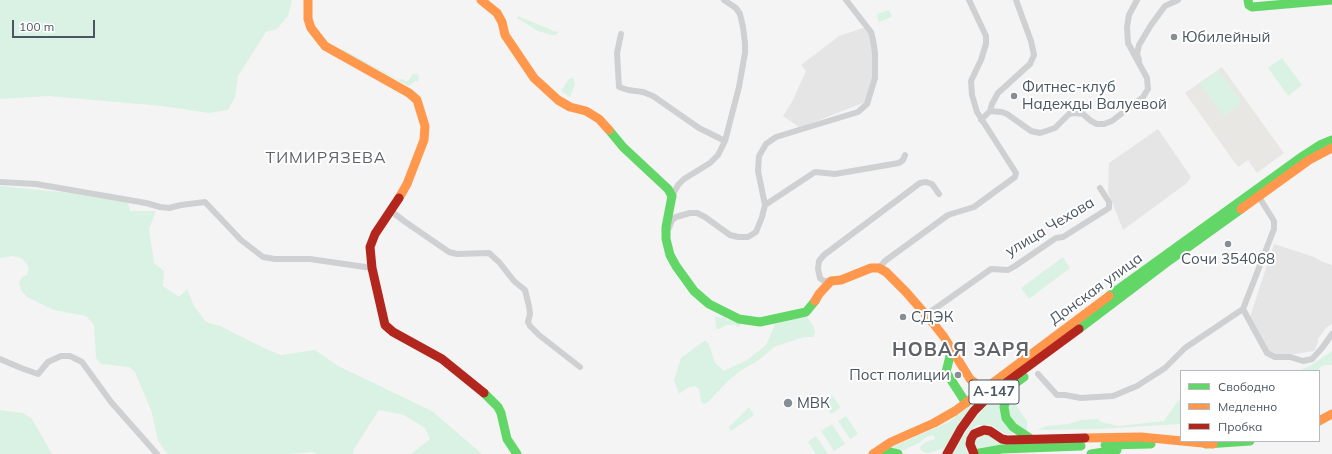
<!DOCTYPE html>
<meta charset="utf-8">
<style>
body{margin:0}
#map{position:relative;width:1332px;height:454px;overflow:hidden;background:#f4f4f4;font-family:Mulish,sans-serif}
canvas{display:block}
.legend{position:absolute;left:1180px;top:370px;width:140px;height:72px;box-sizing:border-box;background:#fff;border:1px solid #b7bbc0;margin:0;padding:5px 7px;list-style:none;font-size:12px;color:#4a5661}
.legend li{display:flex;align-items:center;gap:8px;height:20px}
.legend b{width:20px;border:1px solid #b7bbc0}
.scale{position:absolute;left:12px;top:20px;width:83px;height:18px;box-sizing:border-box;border:2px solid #4a5661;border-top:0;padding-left:5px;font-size:12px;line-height:14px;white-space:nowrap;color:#4a5661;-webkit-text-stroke:3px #fff;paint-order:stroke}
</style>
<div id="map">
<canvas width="1332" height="454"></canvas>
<ul class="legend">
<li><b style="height:5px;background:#63d668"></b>Свободно</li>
<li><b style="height:5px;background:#ff974d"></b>Медленно</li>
<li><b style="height:5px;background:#b3261e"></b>Пробка</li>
</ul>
<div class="scale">100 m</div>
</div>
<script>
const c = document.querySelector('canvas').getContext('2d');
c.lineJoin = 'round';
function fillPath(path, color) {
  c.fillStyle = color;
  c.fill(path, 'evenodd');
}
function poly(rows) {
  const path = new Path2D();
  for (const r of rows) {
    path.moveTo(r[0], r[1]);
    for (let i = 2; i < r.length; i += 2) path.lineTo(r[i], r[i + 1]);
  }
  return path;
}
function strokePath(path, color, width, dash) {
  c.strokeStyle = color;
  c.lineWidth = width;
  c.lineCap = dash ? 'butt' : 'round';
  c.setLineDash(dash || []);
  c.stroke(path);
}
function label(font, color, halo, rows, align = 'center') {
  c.font = font + ' Mulish,sans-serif';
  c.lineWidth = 4;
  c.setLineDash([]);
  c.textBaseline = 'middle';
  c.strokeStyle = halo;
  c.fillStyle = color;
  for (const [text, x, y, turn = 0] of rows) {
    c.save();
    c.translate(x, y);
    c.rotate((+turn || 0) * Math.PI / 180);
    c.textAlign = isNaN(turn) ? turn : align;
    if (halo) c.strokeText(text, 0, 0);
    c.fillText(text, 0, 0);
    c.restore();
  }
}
const commercial = poly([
 [1222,67,1284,153,1257,173,1248,160,1238,167,1185,93]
]);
const education = poly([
 [866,27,872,41,874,72,865,102,804,126,799,127,783,116,793,100,806,71,801,65,839,36],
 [1158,129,1191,177,1187,183,1123,230,1108,192,1109,163],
 [1274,244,1314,257,1323,262,1332,265,1332,324,1326,328,1318,339,1318,343,1314,351,1284,356,1267,351,1250,317]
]);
const green = poly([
 [0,0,292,0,288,16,277,29,266,32,238,76,235,97,228,110,209,113,162,106,48,96,0,99],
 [889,10,892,17,879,22,877,14],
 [518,16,554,31,559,32,555,35,552,35,538,31,517,18],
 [342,49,399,80,404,79,405,81,408,81,413,74,419,75,418,82,415,81,409,86,342,51],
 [1282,58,1302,85,1288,96,1268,68],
 [1218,70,1242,102,1224,116,1200,84],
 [573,78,575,84,570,97,561,91,569,79],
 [0,186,69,193,128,203,130,211,156,211,149,229,154,263,164,271,163,286,179,297,187,289,194,306,206,322,220,326,264,348,281,355,315,350,338,366,432,411,482,454,411,454,430,439,425,428,404,415,379,410,354,449,353,454,317,454,313,452,287,454,168,454,166,452,158,441,152,413,135,372,129,367,101,364,96,358,94,325,86,316,54,310,27,297,21,290,19,282,22,277,27,275,29,269,26,263,21,258,12,256,0,258],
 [1063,257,1070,268,1029,299,1021,288],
 [715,316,720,318,724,317,727,319,727,321,729,320,740,324,740,326,736,327,736,325,726,325,720,329,716,329],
 [807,317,814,327,815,333,813,337,804,337,774,347,759,360,740,371,728,381,707,403,703,404,701,401,699,389,695,386,687,388,679,394,674,380,681,358,704,341,706,341,709,344,715,363,724,371,747,360,766,345,775,324,781,321],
 [1332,351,1332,365,1325,365,1320,367,1318,371,1297,371,1310,366],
 [1011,384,1012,385,1004,423,1013,434,1005,434,991,425,977,425,973,428,967,436,965,444,968,454,951,454,972,423,983,409],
 [993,386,998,386,944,454,941,454,944,450,943,448,930,453,926,453,921,450,920,447,924,443,935,439,935,437,932,435,925,438,919,443,898,453,885,450,949,422],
 [832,395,841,408,831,414,822,401],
 [1181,397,1181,424,1098,429,1037,430,1047,426,1069,424,1081,420,1098,419,1101,422,1119,426,1164,421],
 [1011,398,1027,421,1027,433,1012,424,1008,410],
 [749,407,754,415,731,431,729,427],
 [0,410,23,413,32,419,52,454,0,454],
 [846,416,858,434,850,439,838,421],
 [832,424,845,444,834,451,821,431],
 [984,433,1005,444,975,449,975,440],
 [816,436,828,454,816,454,808,442]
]);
const street = poly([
 [621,34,617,53,619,87,628,90,643,92,653,96,699,128,725,141],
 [1139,60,1137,54,1139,45,1151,25,1165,6,1178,0],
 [990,111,992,104,998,93,1030,64,1034,55,1031,41,1016,0],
 [981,120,990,111,1002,112,1007,114,1031,131,1040,133,1055,128,1069,114,1074,113,1083,114,1091,121,1097,124,1104,124,1112,121,1143,97,1148,89,1147,78,1128,43,1127,27,1129,15,1137,0],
 [0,182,36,184,146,203,160,207,169,208,181,205,205,202,241,240,263,257,275,259,310,259,372,268],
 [672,196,678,185,684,179,710,163,718,155,725,141,739,87,745,53,745,43,743,27,740,14,736,8,724,0],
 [1259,197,1274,221,1274,229,1243,309,1267,353,1275,357,1290,357,1303,361,1312,359,1322,348,1332,334],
 [765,205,815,172,835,174,899,163,903,160,905,155],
 [391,211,404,221,449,252,457,254,489,253,499,262,514,281,525,290,529,306,530,314,528,322,530,326,539,335,580,367],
 [669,228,672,220,676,217,690,213,697,213,705,217,730,235,738,237,748,237,756,232,762,217,765,205,758,171,759,156,766,144,776,137,858,112,867,104,875,78,875,53,873,40,871,32,846,0],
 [879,268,885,261,948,215,974,207,1015,177,1016,173,977,112,972,95,971,81,981,60,986,44,986,36,969,0],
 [831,281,824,281,820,278,818,269,819,261,824,255,920,183,926,182,932,184,939,194],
 [926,315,991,269,1008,270,1015,266,1056,238,1063,237,1109,208,1109,202,1100,188],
 [0,359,21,368,38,374,48,362,61,356,70,356,82,362,111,402,157,454],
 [1038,374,1057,395,1065,395,1081,398,1113,396,1137,386,1165,368,1185,348,1243,309]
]);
const fast = poly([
 [1248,0,1249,5,1252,7,1332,0],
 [609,130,623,147,668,189,672,196,666,227,666,239,670,255,676,266,694,291,709,304,739,319,760,322,806,312,815,301],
 [1109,296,1303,156,1320,145,1332,140],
 [1079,329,1170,260,1241,209],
 [949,349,950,356,946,372,966,403],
 [1024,377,1016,383,1007,396,1004,407,1006,418,1013,427,1031,439],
 [484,393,498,407,501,413,507,439,517,454],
 [1206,444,1250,441],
 [1105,445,1151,444],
 [876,453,885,451,898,454],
 [974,454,1002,449,1081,446],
 [1091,454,1117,450]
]);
const slow = poly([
 [308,0,308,19,311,28,325,46,409,93,417,100,425,126,424,140,407,184,399,198],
 [481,0,497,13,502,22,505,35,534,78,558,100,570,107,586,111,599,119,609,130],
 [1241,209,1309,160,1332,148],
 [815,301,819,294,831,281,841,280,871,268,879,268,886,272,906,292,933,323,944,337,970,379,978,385,990,385],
 [1319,421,1332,414],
 [1085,438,1141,437,1213,444],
 [873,454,891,442,934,423,955,411,1109,296]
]);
const jam = poly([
 [399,198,375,234,370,247,372,268,385,325,393,332,442,359,484,393],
 [947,454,961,429,974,411,992,393,1079,329],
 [974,454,970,444,971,439,974,434,984,430,990,431,1002,439,1007,440,1085,438]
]);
const markers = [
 [1174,37,4,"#868d94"],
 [1014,96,4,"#868d94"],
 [1228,244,4,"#868d94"],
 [903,317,4,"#868d94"],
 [958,375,4,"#868d94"],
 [788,403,5,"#868d94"]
];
const shields = [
 [994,392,50]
];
const shieldNames = [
 ["А-147",994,392]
];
const poiNames = [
 ["Юбилейный",1182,37],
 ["Фитнес-клуб",1022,87],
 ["Надежды Валуевой",1022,104],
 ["Сочи 354068",1228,259,"center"],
 ["СДЭК",911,317],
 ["Пост полиции",950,375,"right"],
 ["МВК",797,403]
];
const streetNames = [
 ["улица Чехова",1050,227,-31],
 ["Донская улица",1096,289,-36]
];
const neighbourhoodNames = [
 ["ТИМИРЯЗЕВА",326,158]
];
const districtNames = [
 ["НОВАЯ ЗАРЯ",961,350]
];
fillPath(commercial, '#e8e7e3');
fillPath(education, '#e6e5e6');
fillPath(green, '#d9f2e3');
strokePath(street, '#ced0d2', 6);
strokePath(fast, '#63d668', 9);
strokePath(slow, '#ff974d', 9);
strokePath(jam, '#b3261e', 9);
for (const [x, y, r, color] of markers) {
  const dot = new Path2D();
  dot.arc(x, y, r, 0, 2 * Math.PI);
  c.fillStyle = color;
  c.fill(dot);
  strokePath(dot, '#fff', 1.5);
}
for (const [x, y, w] of shields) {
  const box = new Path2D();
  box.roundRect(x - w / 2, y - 12, w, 24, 3);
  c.fillStyle = '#fff';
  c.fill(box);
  strokePath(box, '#4a5661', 1);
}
label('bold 14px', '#4a5661', null, shieldNames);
label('15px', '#4a5661', '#fff', poiNames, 'left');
label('15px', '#4a5661', '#fff', streetNames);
c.letterSpacing = '1px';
label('16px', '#5f6368', '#fff', neighbourhoodNames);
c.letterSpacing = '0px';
c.letterSpacing = '1px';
label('bold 19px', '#5f6368', '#fff', districtNames);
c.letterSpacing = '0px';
</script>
